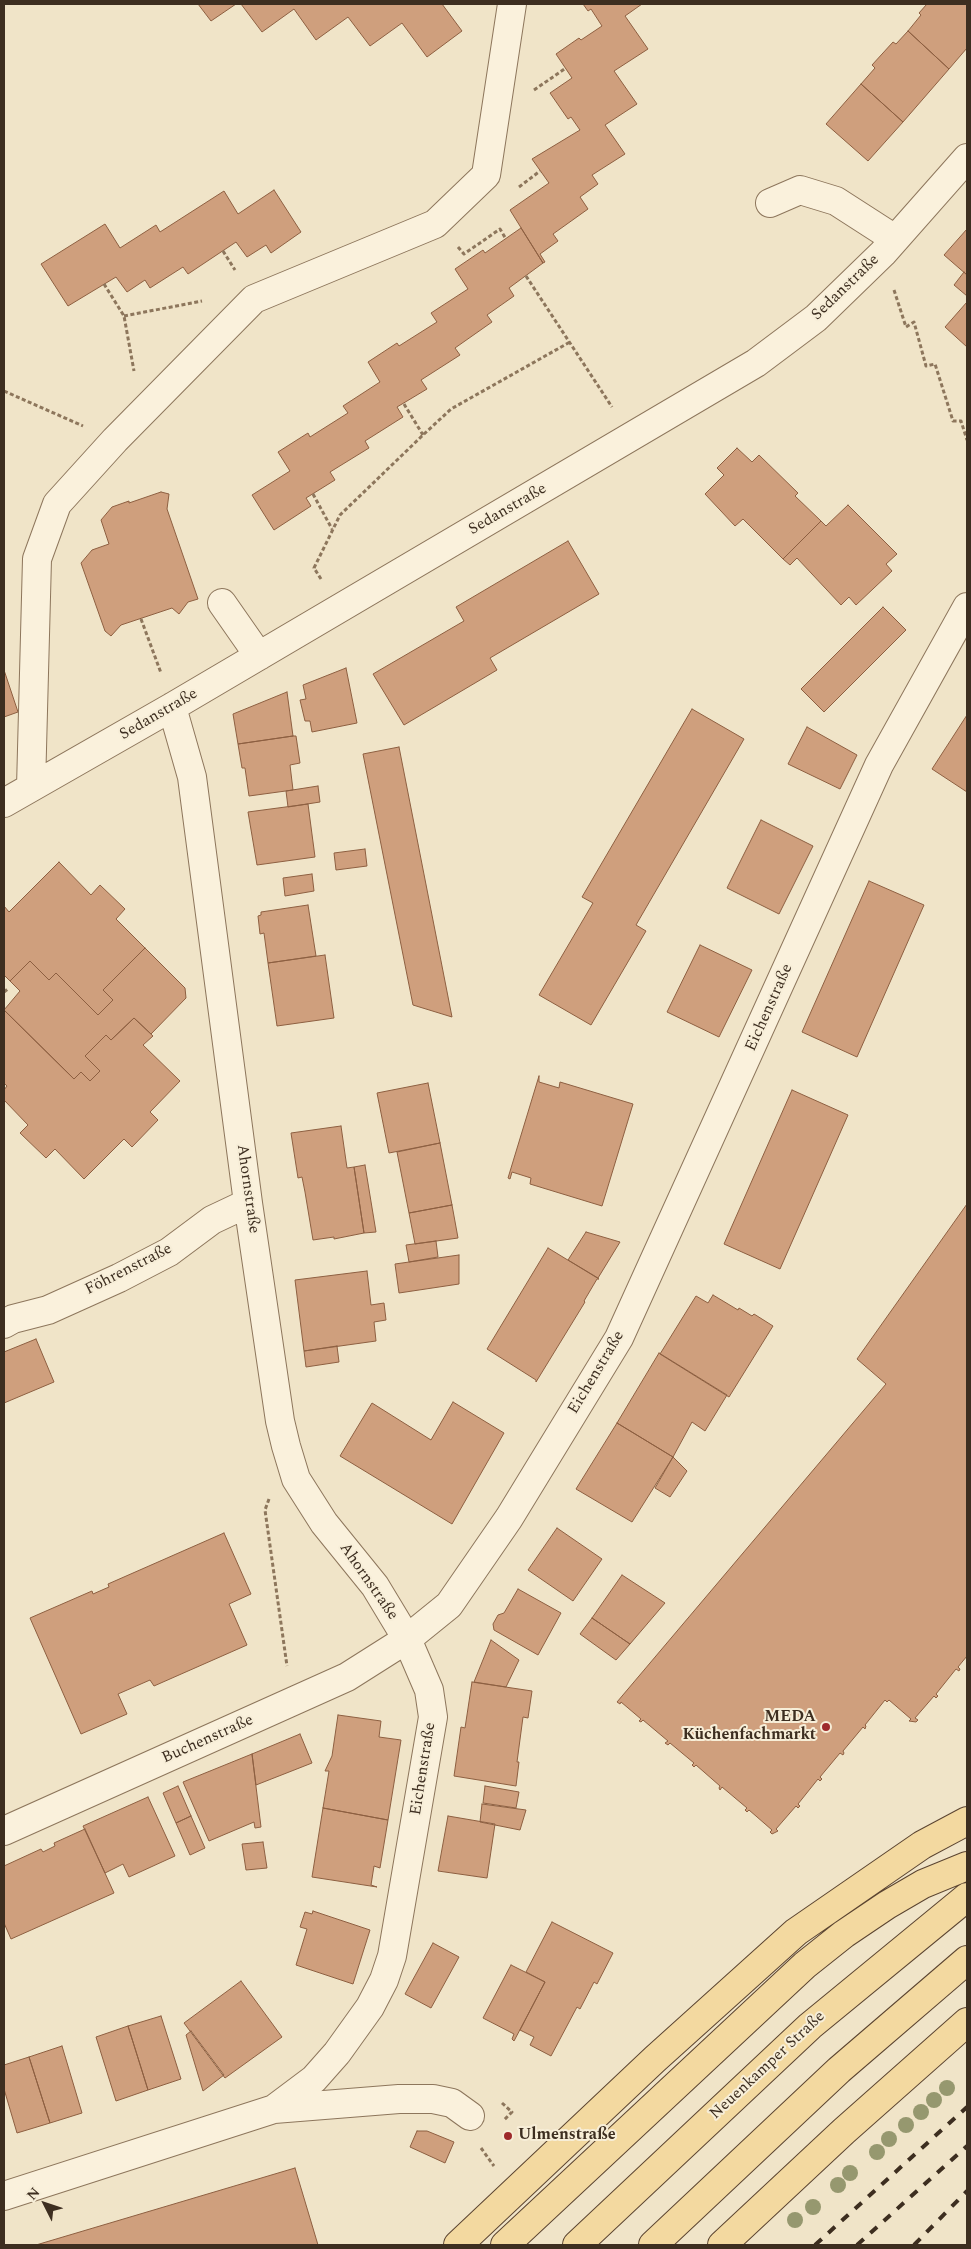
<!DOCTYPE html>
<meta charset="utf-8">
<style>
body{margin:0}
#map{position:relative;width:971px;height:2249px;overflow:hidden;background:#f0e4c8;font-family:Spectral,serif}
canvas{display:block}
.frame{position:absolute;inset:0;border:5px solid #3d2e20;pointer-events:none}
.north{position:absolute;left:20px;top:2179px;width:50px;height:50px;-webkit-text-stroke:4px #f7eed8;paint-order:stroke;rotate:311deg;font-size:14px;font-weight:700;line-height:20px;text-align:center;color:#3d2e20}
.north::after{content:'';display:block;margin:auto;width:18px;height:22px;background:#3d2e20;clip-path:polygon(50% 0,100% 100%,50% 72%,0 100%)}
</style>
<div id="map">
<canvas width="971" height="2249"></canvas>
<div class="frame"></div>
<div class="north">N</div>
</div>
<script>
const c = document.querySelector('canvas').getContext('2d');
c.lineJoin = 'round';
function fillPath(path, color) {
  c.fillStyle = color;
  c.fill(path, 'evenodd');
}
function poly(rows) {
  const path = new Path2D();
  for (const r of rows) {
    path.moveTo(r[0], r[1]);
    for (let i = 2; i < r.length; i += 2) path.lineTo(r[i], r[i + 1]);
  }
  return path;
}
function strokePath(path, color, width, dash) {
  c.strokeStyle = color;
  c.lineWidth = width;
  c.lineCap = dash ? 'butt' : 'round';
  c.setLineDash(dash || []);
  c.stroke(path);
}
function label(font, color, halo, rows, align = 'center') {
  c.font = font + ' Spectral,serif';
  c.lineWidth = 4;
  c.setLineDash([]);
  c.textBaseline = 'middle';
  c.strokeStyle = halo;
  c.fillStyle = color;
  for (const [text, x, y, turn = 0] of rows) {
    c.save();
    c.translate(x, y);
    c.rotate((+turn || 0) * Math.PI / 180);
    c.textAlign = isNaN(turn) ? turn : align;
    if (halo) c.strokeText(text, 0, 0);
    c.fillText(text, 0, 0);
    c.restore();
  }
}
const building = poly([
 [198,4,236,4,211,21,198,4],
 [241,4,442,4,462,31,427,57,402,23,370,46,348,17,316,40,294,9,262,32,241,4],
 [583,4,642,4,625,16,648,49,614,71,637,104,605,125,625,154,592,175,598,184,580,197,588,209,553,234,558,241,540,254,545,262,543,263,510,210,549,183,532,159,580,130,571,117,568,119,550,93,572,78,556,54,579,38,581,40,602,26,591,9,588,11,583,4],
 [927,4,967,4,967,48,949,69,908,31,921,15,919,13,927,4],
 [908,31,949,69,903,122,861,84,875,68,872,65,893,42,896,44,908,31],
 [861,84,903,122,868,161,826,124,861,84],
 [274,190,301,232,271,253,266,245,247,257,236,242,188,274,183,267,150,288,145,280,127,292,116,277,68,306,41,264,105,224,120,248,156,225,160,232,224,191,238,214,274,190],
 [521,228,543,263,509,288,514,296,487,315,492,322,455,348,460,355,421,380,427,389,397,407,403,417,365,441,369,448,330,472,335,480,306,498,311,506,274,530,252,495,290,471,278,452,308,433,310,437,348,413,343,406,380,382,368,362,397,343,399,346,437,322,431,313,468,289,455,269,483,250,485,253,521,228],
 [967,229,967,275,944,255,967,229],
 [964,272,967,275,967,296,954,285,964,272],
 [967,302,967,347,945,327,967,302],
 [737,448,752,462,759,455,798,493,795,496,821,521,783,559,743,519,735,526,705,494,724,475,717,468,737,448],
 [161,492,169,494,167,509,198,599,188,602,179,614,172,608,121,625,111,636,105,631,81,563,92,550,109,544,101,520,112,507,129,501,129,503,161,492],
 [848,505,897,554,886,564,892,571,856,605,849,597,841,605,797,558,790,565,783,559,821,521,826,526,848,505],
 [568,541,599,594,490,658,497,670,404,725,373,674,464,621,456,607,568,541],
 [883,607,906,630,824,712,801,689,883,607],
 [346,668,357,723,312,732,310,721,305,721,300,700,306,699,303,685,346,668],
 [4,670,18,712,4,717,4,670],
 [287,692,293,736,238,744,233,714,287,692],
 [692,709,744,739,636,925,646,931,591,1025,539,995,593,903,582,897,692,709],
 [967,715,967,792,932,769,967,715],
 [807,727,857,755,840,789,788,764,807,727],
 [293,736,296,736,300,763,290,765,293,790,249,796,245,768,242,768,238,744,293,736],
 [399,747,452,1017,413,1005,363,754,399,747],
 [318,786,320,802,288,807,286,791,318,786],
 [308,804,315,857,257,865,248,812,308,804],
 [761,820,813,846,779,914,727,888,761,820],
 [365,849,367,866,336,870,334,853,365,849],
 [59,862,91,895,100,885,125,909,116,919,145,948,103,990,113,1000,98,1015,56,973,49,980,30,961,10,981,4,975,4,906,9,912,59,862],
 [312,874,314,891,285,896,283,878,312,874],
 [869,881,924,905,857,1057,802,1032,869,881],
 [308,905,316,956,268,963,264,933,260,934,258,916,261,915,261,912,308,905],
 [700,945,752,970,719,1037,667,1012,700,945],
 [145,948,185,988,186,998,151,1034,134,1018,111,1040,106,1035,85,1056,100,1071,90,1081,81,1072,74,1079,4,1010,20,991,10,981,30,961,49,980,56,973,98,1015,113,1000,103,990,145,948],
 [325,955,334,1018,277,1026,268,963,325,955],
 [4,1010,74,1079,81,1072,90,1081,100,1071,85,1056,106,1035,111,1040,134,1018,153,1036,143,1045,180,1081,150,1112,158,1120,132,1147,124,1139,84,1179,55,1149,46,1158,20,1133,28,1125,4,1100,4,1090,7,1086,4,1083,4,1010],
 [539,1076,539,1082,559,1088,560,1082,633,1104,602,1206,530,1184,531,1178,512,1172,510,1179,508,1178,539,1076],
 [428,1083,440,1143,389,1153,377,1093,428,1083],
 [792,1090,848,1115,780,1269,724,1244,792,1090],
 [341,1126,347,1168,354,1167,364,1233,334,1239,334,1237,313,1240,305,1192,302,1177,298,1178,291,1133,341,1126],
 [440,1143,452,1205,409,1213,397,1152,440,1143],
 [365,1165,376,1232,364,1233,354,1167,365,1165],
 [967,1204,967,1656,958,1667,960,1669,959,1671,956,1669,936,1694,938,1696,936,1698,934,1696,915,1718,918,1720,916,1722,909,1721,911,1719,889,1700,887,1702,885,1700,865,1725,866,1726,865,1729,863,1727,843,1751,844,1753,843,1755,840,1753,820,1777,822,1779,820,1781,818,1779,798,1804,800,1806,798,1808,796,1806,776,1829,778,1831,772,1834,770,1832,772,1830,749,1810,747,1812,745,1810,747,1808,722,1787,720,1790,719,1788,720,1786,696,1765,694,1767,692,1765,694,1763,670,1743,668,1745,665,1743,668,1741,643,1720,641,1722,639,1721,641,1719,621,1702,620,1704,617,1702,886,1384,857,1359,967,1204],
 [452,1205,458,1238,415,1244,409,1213,452,1205],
 [586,1232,620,1242,598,1278,568,1260,586,1232],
 [436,1241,438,1257,409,1262,406,1245,436,1241],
 [548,1248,599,1279,597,1279,584,1301,585,1302,536,1382,536,1380,487,1349,548,1248],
 [459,1255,459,1284,399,1293,395,1264,459,1255],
 [367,1271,371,1305,384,1303,386,1320,374,1322,376,1341,304,1351,295,1280,367,1271],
 [713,1295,738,1310,739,1308,752,1316,754,1314,773,1326,729,1397,660,1354,696,1296,708,1303,713,1295],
 [36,1339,54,1382,4,1403,4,1352,36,1339],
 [337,1346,339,1362,306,1367,304,1351,337,1346],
 [659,1353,727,1395,705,1431,692,1422,673,1457,617,1423,659,1353],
 [453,1402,504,1433,452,1524,340,1456,372,1403,431,1440,453,1402],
 [617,1423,673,1457,632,1522,576,1489,617,1423],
 [673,1457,687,1471,670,1497,655,1488,673,1457],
 [557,1528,602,1559,573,1601,528,1570,557,1528],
 [224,1533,251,1594,229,1604,247,1645,154,1686,150,1680,118,1694,127,1714,81,1734,30,1618,92,1591,93,1594,109,1587,108,1584,224,1533],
 [622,1575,665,1603,630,1644,592,1618,622,1575],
 [518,1589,561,1613,538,1655,494,1630,493,1624,498,1615,504,1613,518,1589],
 [592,1618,630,1644,616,1660,580,1634,592,1618],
 [491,1640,519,1660,506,1687,474,1682,491,1640],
 [472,1682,532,1691,528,1718,523,1717,517,1762,519,1762,516,1786,454,1776,461,1727,465,1728,472,1682],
 [338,1715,381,1721,379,1737,401,1740,388,1820,323,1808,329,1771,325,1771,332,1756,338,1715],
 [300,1734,312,1763,256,1785,252,1754,300,1734],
 [252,1754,261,1827,255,1828,254,1822,209,1841,183,1782,252,1754],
 [178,1786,191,1816,176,1823,163,1793,178,1786],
 [485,1786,519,1792,516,1808,483,1803,485,1786],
 [148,1797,175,1856,129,1877,123,1864,105,1873,83,1826,148,1797],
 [482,1804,526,1810,520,1830,480,1822,482,1804],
 [323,1808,388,1820,380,1868,374,1866,371,1885,377,1887,312,1877,323,1808],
 [191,1816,205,1848,190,1855,176,1823,191,1816],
 [448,1816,495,1824,487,1878,438,1871,448,1816],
 [85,1829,114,1893,11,1939,4,1923,4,1866,41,1849,43,1852,55,1846,54,1843,85,1829],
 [263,1842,267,1868,246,1870,242,1844,263,1842],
 [313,1911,370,1930,353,1984,296,1965,307,1929,300,1927,305,1912,312,1914,313,1911],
 [552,1922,613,1953,597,1984,594,1982,580,2009,577,2007,551,2056,530,2045,534,2037,520,2030,545,1982,526,1972,552,1922],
 [433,1943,459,1957,431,2008,405,1994,433,1943],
 [511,1965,545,1982,514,2041,512,2039,514,2034,483,2018,511,1965],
 [241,1981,282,2037,225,2078,184,2023,241,1981],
 [161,2016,181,2079,148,2090,128,2026,161,2016],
 [128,2026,148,2090,116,2101,96,2037,128,2026],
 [191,2031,224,2075,203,2091,186,2035,191,2031],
 [62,2046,82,2113,50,2123,29,2057,62,2046],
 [29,2057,50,2123,17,2133,4,2089,4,2065,29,2057],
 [417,2131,427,2131,454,2142,445,2163,410,2147,417,2131],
 [295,2168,318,2245,36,2245,295,2168]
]);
const path = poly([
 [534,90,566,68],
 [519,187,540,171],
 [458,247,464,254,500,229,506,239],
 [223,251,235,270],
 [526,276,612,407],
 [104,284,124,316,134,371],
 [894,290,906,327,914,322,926,366,935,364,953,421,961,421,967,440],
 [124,316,202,301],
 [4,391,83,426],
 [404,404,423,435],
 [313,494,332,529],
 [321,579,314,568,340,515,423,435,451,409,570,342],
 [141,619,161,673],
 [4,992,9,988],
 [269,1499,265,1510,287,1666],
 [502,2103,512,2112,504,2120],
 [481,2148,494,2166]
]);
const minor = poly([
 [770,203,800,190,836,201,895,239],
 [222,603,259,656],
 [172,707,192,777,248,1203,280,1421,286,1446,296,1479,324,1523,375,1586,407,1639,429,1690,433,1717,392,1956,384,1980,370,2007,337,2053,314,2079,274,2109],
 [31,787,37,559,57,504,115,440,254,299,435,224,486,175,512,4],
 [4,803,172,707,756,363,816,318,883,253,967,158],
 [4,1324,13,1319,48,1310,119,1278,169,1252,212,1220,248,1203],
 [4,1831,347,1677,407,1639,449,1605,509,1518,619,1338,879,765,967,607],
 [4,2196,274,2109,399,2099,433,2099,452,2103,470,2116]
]);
const major = poly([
 [458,2245,655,2059,796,1932,922,1845,967,1821],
 [505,2245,805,1965,844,1934,887,1905,923,1884,967,1866],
 [577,2245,810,2026,967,1897],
 [653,2245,839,2070,967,1960],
 [722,2245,844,2131,967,2022]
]);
const rail = poly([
 [815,2245,967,2107],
 [857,2245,967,2146],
 [914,2245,967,2191]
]);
const trees = [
 [947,2088],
 [934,2100],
 [921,2112],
 [906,2125],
 [889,2139],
 [877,2152],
 [850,2173],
 [838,2185],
 [813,2207],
 [795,2220]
];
const markers = [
 [826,1727,5,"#9e2a2b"],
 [508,2136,5,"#9e2a2b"]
];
const streetNames = [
 ["Sedanstraße",846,288,-44],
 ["Sedanstraße",508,510,-30],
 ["Sedanstraße",159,715,-30],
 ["Eichenstraße",770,1008,-66],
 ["Ahornstraße",247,1189,82],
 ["Föhrenstraße",129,1270,-27],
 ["Eichenstraße",597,1373,-59],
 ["Ahornstraße",368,1582,55],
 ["Buchenstraße",208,1740,-24],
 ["Eichenstraße",424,1769,-81],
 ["Neuenkamper Straße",768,2066,-43]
];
const poiNames = [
 ["MEDA",816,1718],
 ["Küchenfachmarkt",816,1736],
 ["Ulmenstraße",518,2136,"left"]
];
fillPath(building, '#cf9f7d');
strokePath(building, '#8d5f41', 1);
strokePath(minor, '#8d765c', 30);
strokePath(major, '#5b4430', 30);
strokePath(path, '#8d765c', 3, [4, 2.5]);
strokePath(minor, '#faf1dc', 28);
strokePath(major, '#f3d9a0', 28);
strokePath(rail, '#3d2e20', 4, [9, 9]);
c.fillStyle = '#96986f';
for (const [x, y] of trees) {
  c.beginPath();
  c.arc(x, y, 8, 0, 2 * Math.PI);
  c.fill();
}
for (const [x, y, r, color] of markers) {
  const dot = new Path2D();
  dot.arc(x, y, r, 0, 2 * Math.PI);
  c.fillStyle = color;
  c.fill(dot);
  strokePath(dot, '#f7eed8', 2);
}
label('16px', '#3d2e20', '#f7eed8', streetNames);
label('bold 16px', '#3d2e20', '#f7eed8', poiNames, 'right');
</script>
